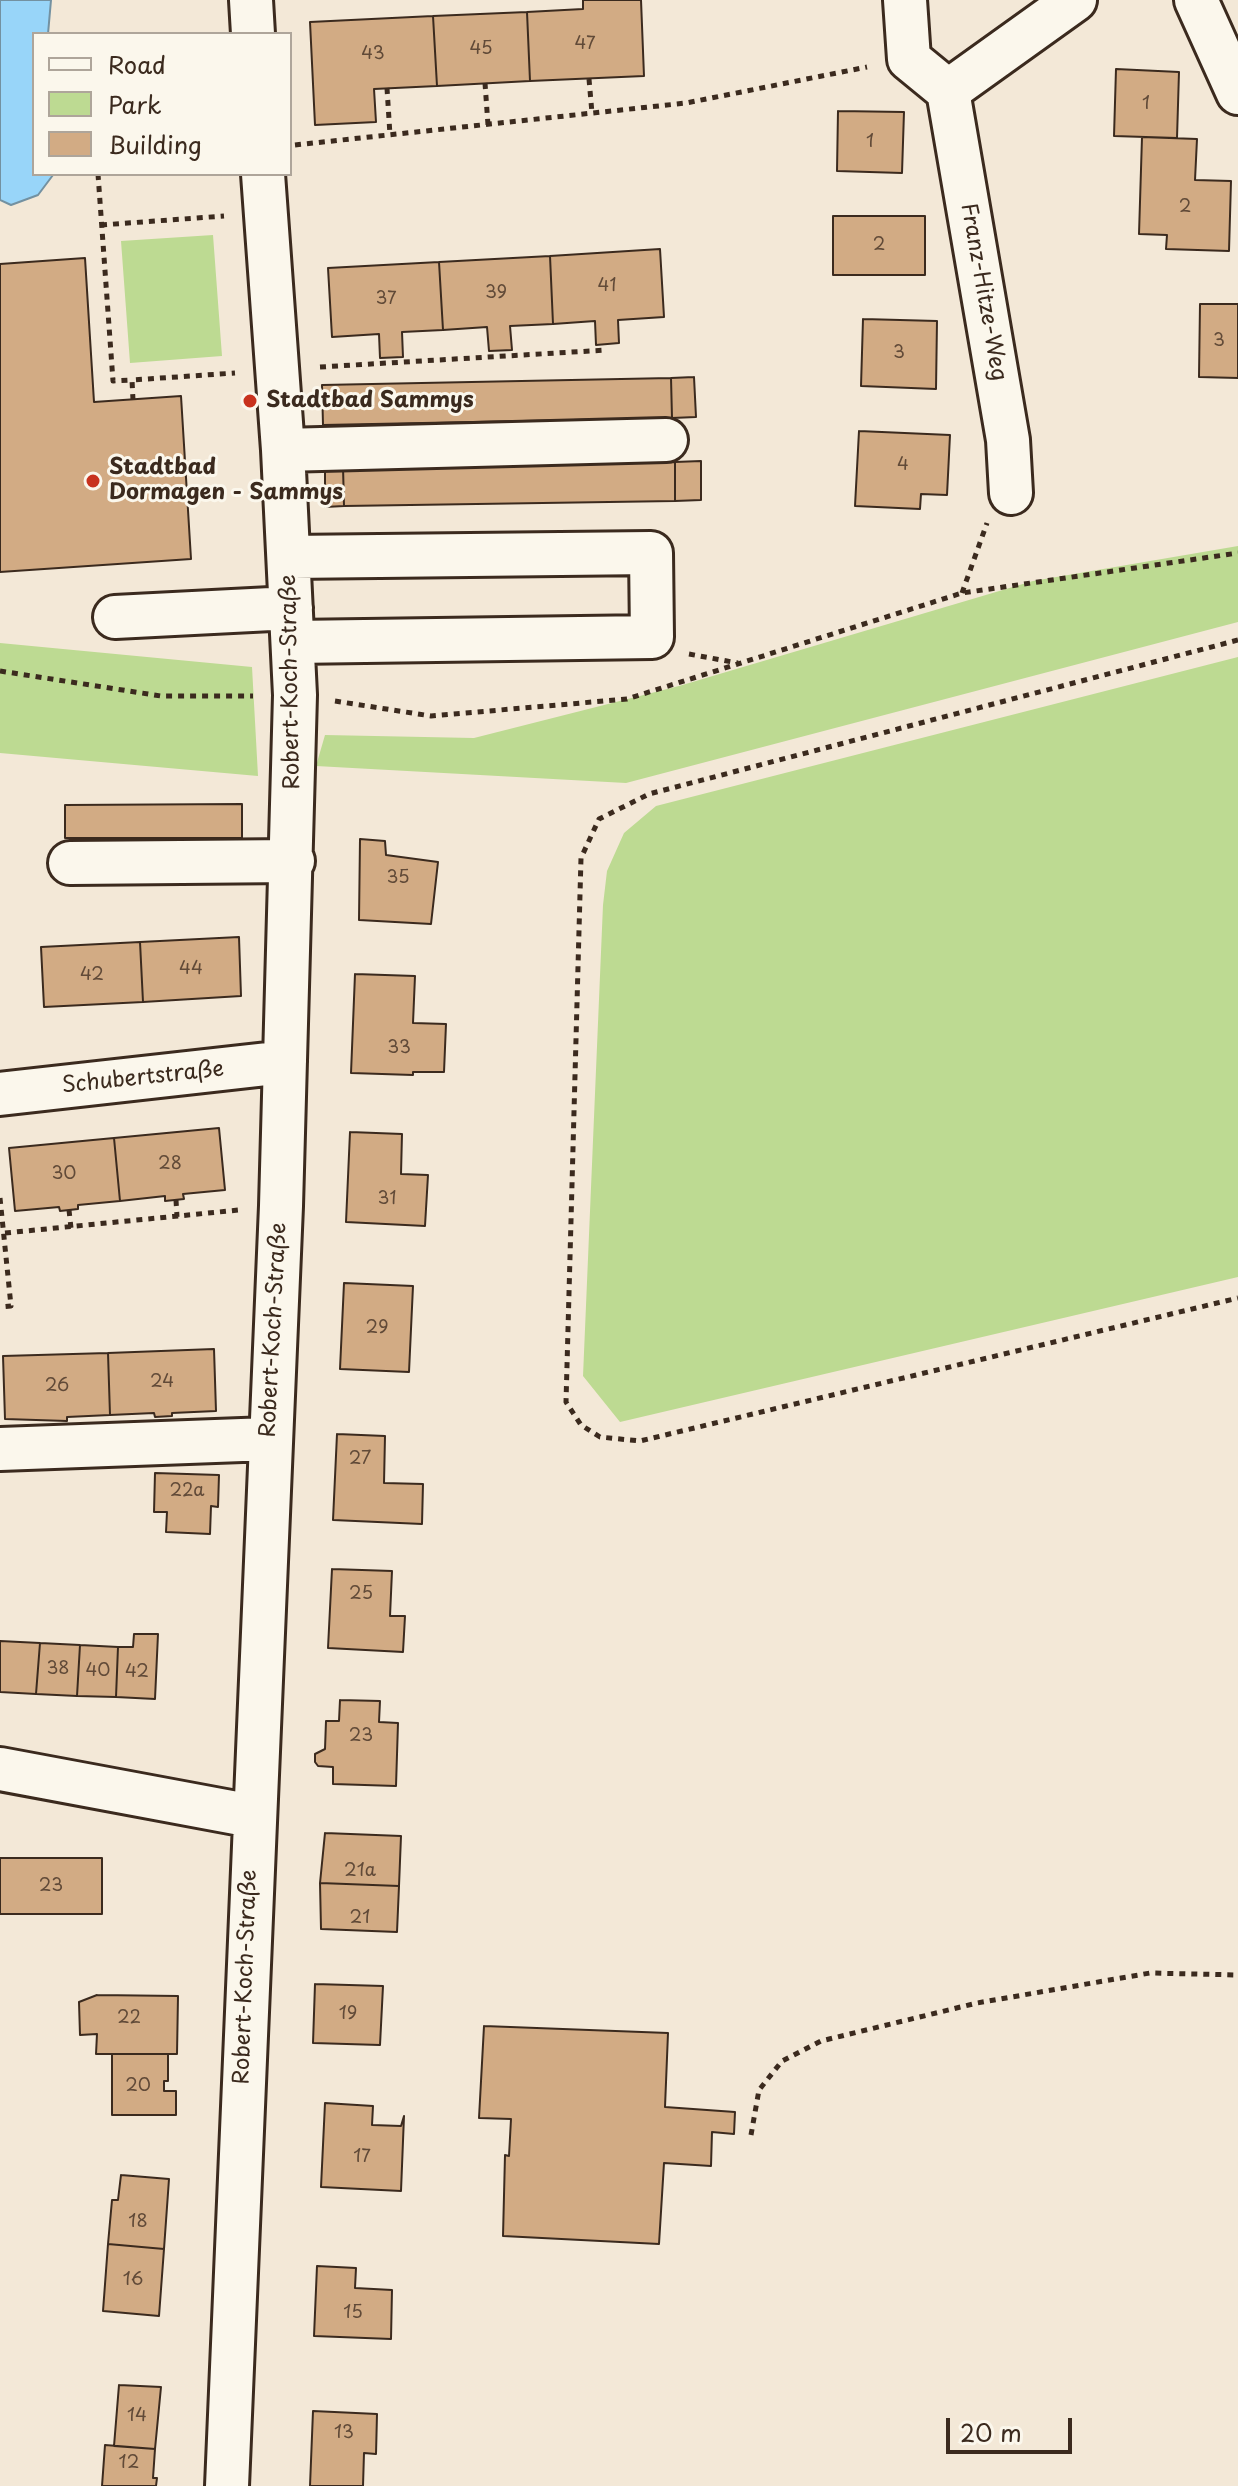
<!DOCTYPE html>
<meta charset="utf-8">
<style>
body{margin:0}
#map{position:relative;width:1238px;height:2486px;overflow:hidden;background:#f3e8d7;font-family:"Playpen Sans",sans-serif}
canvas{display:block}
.legend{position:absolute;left:32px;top:32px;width:260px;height:144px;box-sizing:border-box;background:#fbf7ec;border:2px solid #aea59a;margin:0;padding:10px 14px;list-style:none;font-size:24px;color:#3b2a1e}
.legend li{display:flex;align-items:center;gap:16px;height:40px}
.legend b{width:40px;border:2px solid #aea59a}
.scale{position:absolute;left:946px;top:2418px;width:126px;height:36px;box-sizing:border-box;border:4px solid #3b2a1e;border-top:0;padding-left:10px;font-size:24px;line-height:28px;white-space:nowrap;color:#3b2a1e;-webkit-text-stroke:6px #fbf7ec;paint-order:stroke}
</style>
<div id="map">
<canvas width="1238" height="2486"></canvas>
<ul class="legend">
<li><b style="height:10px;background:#fbf7ec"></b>Road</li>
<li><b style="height:22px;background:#bdda92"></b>Park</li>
<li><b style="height:22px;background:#d2ab84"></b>Building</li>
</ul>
<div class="scale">20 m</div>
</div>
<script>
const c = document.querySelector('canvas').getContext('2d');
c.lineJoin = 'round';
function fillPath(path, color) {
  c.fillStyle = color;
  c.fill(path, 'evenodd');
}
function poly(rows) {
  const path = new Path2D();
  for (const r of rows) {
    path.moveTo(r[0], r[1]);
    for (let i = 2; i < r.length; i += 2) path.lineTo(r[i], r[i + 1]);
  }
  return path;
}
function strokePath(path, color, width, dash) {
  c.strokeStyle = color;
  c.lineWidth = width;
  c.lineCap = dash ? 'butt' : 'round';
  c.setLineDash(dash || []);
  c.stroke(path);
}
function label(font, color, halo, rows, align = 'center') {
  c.font = font + ' "Playpen Sans",sans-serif';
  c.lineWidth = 6;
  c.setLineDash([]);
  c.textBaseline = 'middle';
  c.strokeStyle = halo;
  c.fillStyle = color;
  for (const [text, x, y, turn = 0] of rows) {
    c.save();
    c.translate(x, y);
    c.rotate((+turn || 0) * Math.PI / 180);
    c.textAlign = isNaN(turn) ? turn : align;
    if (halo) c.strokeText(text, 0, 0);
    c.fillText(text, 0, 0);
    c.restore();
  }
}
const green = poly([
 [213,235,222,356,130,363,121,241],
 [1238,546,1238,622,626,783,316,766,325,735,474,738,679,686,1033,581],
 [0,643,252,667,258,776,0,753],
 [1238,657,1238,1277,620,1422,583,1376,603,905,607,871,624,833,656,806]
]);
const water = poly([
 [0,0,51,0,48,34,34,34,34,174,53,175,38,195,11,205,0,200,0,0]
]);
const building = poly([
 [583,0,641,0,644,76,530,81,527,12,583,9,583,0],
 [527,12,530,81,437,86,433,16,527,12],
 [433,16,437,86,374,89,376,122,315,125,310,22,433,16],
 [1116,69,1179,72,1177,138,1114,136,1116,69],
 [838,111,904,112,902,173,837,171,838,111],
 [1142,137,1197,139,1195,180,1231,181,1229,251,1166,249,1167,235,1139,234,1142,137],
 [833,216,925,216,925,275,833,275,833,216],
 [660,249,664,317,618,320,619,343,596,345,595,321,553,324,550,256,660,249],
 [550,256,553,324,510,326,512,350,489,351,487,327,443,330,439,262,550,256],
 [85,258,94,402,181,396,191,559,0,572,0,264,85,258],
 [439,262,443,330,402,332,403,357,380,358,379,334,332,337,328,268,439,262],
 [1200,304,1238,304,1238,378,1199,377,1200,304],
 [863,319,937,321,936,389,861,386,863,319],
 [694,377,696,417,672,418,671,378,694,377],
 [671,378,672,418,323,425,322,385,671,378],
 [859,431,950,435,947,495,921,494,920,509,855,506,859,431],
 [701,461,701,500,675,501,675,462,701,461],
 [675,462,675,501,344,506,343,466,675,462],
 [325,467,343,467,344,506,325,507,325,467],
 [242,804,242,838,65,838,65,805,242,804],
 [360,839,385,841,386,855,438,862,431,924,359,920,360,839],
 [239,937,241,996,143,1002,140,942,239,937],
 [140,942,143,1002,44,1007,41,947,140,942],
 [355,974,415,976,413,1023,446,1024,444,1072,413,1072,413,1075,351,1073,355,974],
 [219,1128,225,1190,183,1194,184,1199,165,1201,165,1196,120,1201,114,1138,219,1128],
 [350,1132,402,1134,401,1174,428,1175,425,1226,346,1222,350,1132],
 [114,1138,120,1201,78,1205,78,1209,60,1211,59,1207,15,1211,9,1148,114,1138],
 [344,1283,413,1286,409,1372,340,1369,344,1283],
 [214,1349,216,1411,172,1413,172,1416,155,1417,154,1413,110,1415,108,1353,214,1349],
 [108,1353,110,1415,67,1417,67,1421,5,1419,3,1356,108,1353],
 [337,1434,385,1436,384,1483,423,1484,422,1524,333,1520,337,1434],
 [155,1473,219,1475,218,1507,211,1506,210,1534,166,1532,167,1512,154,1512,155,1473],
 [332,1569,392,1571,390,1616,405,1616,403,1652,328,1648,332,1569],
 [134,1634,158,1634,155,1699,116,1697,118,1647,133,1647,134,1634],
 [0,1641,40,1643,36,1694,0,1692,0,1641],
 [40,1643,80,1645,77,1696,36,1694,40,1643],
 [80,1645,118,1647,116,1697,77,1696,80,1645],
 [340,1700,380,1701,379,1722,398,1723,396,1786,333,1784,333,1767,318,1766,315,1762,315,1754,325,1749,326,1721,339,1721,340,1700],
 [325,1833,401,1836,399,1886,320,1883,325,1833],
 [0,1858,102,1858,102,1914,0,1914,0,1858],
 [320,1883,399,1886,397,1932,321,1929,320,1883],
 [315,1984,383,1986,380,2045,313,2043,315,1984],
 [97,1995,178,1996,177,2054,96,2054,97,2034,80,2035,79,2002,97,1995],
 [484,2026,668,2033,665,2107,735,2112,734,2134,712,2132,711,2166,664,2163,659,2244,503,2236,505,2155,509,2156,511,2119,479,2118,484,2026],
 [112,2054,168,2054,168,2081,164,2081,164,2091,176,2091,176,2115,112,2115,112,2054],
 [325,2103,373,2106,372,2125,401,2126,404,2116,401,2191,321,2187,325,2103],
 [121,2175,169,2179,164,2249,108,2244,112,2200,118,2200,121,2175],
 [108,2244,164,2249,159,2316,103,2311,108,2244],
 [317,2266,356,2268,355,2288,392,2290,391,2339,314,2336,317,2266],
 [119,2385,161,2387,155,2449,114,2446,119,2385],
 [313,2411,377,2414,376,2454,364,2453,363,2486,310,2486,313,2411],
 [105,2445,155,2449,153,2478,157,2478,156,2486,102,2486,105,2445]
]);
const path = poly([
 [589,79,592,113],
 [485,83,488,125],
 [387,88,390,135],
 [295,145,686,103,867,67],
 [98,174,113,381,132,380],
 [101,225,224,216],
 [320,367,607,350],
 [133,400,132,380,235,373],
 [962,593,987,523],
 [1238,640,649,794,599,819,581,858,566,1402,581,1425,600,1437,640,1441,1238,1298],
 [689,654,738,663],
 [0,671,161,696,253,696],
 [335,701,431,716,627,699,962,593,1238,553],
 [0,1198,11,1306,0,1307],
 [176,1200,177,1217],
 [69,1210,71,1228],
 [5,1233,239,1210],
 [751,2135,759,2090,782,2061,821,2041,977,2003,1150,1973,1238,1975]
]);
const minor = poly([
 [251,0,253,34],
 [905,0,909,59,948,91],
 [1196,0,1238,93],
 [948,91,1008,440,1011,493],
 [948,91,1075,0],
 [283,450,666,440],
 [289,557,651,553,652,637,293,642],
 [115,617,291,608],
 [70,863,293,861],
 [0,1094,285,1062],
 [0,1449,269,1439],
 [0,1769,252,1816],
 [227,2486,281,1206,295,695,283,450,263,174]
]);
const markers = [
 [250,401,8,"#c8321e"],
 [93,481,8,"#c8321e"]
];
const numberNames = [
 ["47",585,44],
 ["45",481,49],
 ["43",373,54],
 ["1",1146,104],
 ["1",870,142],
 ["2",1185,207],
 ["2",879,245],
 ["41",607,286],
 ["39",496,293],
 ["37",386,299],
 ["3",1219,341],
 ["3",899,353],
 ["4",903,465],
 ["35",398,878],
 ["44",191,969],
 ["42",92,975],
 ["33",399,1048],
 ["28",170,1164],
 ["30",64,1174],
 ["31",387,1199],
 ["29",377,1328],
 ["24",162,1382],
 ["26",57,1386],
 ["27",360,1459],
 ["22a",187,1491],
 ["25",361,1594],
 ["38",58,1669],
 ["40",98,1671],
 ["42",137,1672],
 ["23",361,1736],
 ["21a",360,1871],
 ["23",51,1886],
 ["21",360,1918],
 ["19",348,2014],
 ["22",129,2018],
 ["20",138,2086],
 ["17",362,2157],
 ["18",138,2222],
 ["16",133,2280],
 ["15",353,2313],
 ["14",137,2416],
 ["13",344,2433],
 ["12",129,2463]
];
const streetNames = [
 ["Franz-Hitze-Weg",983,292,80],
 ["Robert-Koch-Straße",291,682,-91],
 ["Schubertstraße",143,1078,-6],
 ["Robert-Koch-Straße",274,1330,-87],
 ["Robert-Koch-Straße",246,1977,-88]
];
const poiNames = [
 ["Stadtbad Sammys",266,401],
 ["Stadtbad",109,468],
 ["Dormagen - Sammys",109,493]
];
fillPath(green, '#bdda92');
fillPath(water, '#98d5f9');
strokePath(water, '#7391a1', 2);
fillPath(building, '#d2ab84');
strokePath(building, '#3b2a1e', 2);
strokePath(minor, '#3b2a1e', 48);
strokePath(path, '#3b2a1e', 5, [6, 6]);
strokePath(minor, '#fbf7ec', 42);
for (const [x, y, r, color] of markers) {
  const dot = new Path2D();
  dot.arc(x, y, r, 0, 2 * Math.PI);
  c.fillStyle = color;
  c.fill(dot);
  strokePath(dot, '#fbf7ec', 3);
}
label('18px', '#614a38', null, numberNames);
label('22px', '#3b2a1e', '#fbf7ec', streetNames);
label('bold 22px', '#3b2a1e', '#fbf7ec', poiNames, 'left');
</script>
